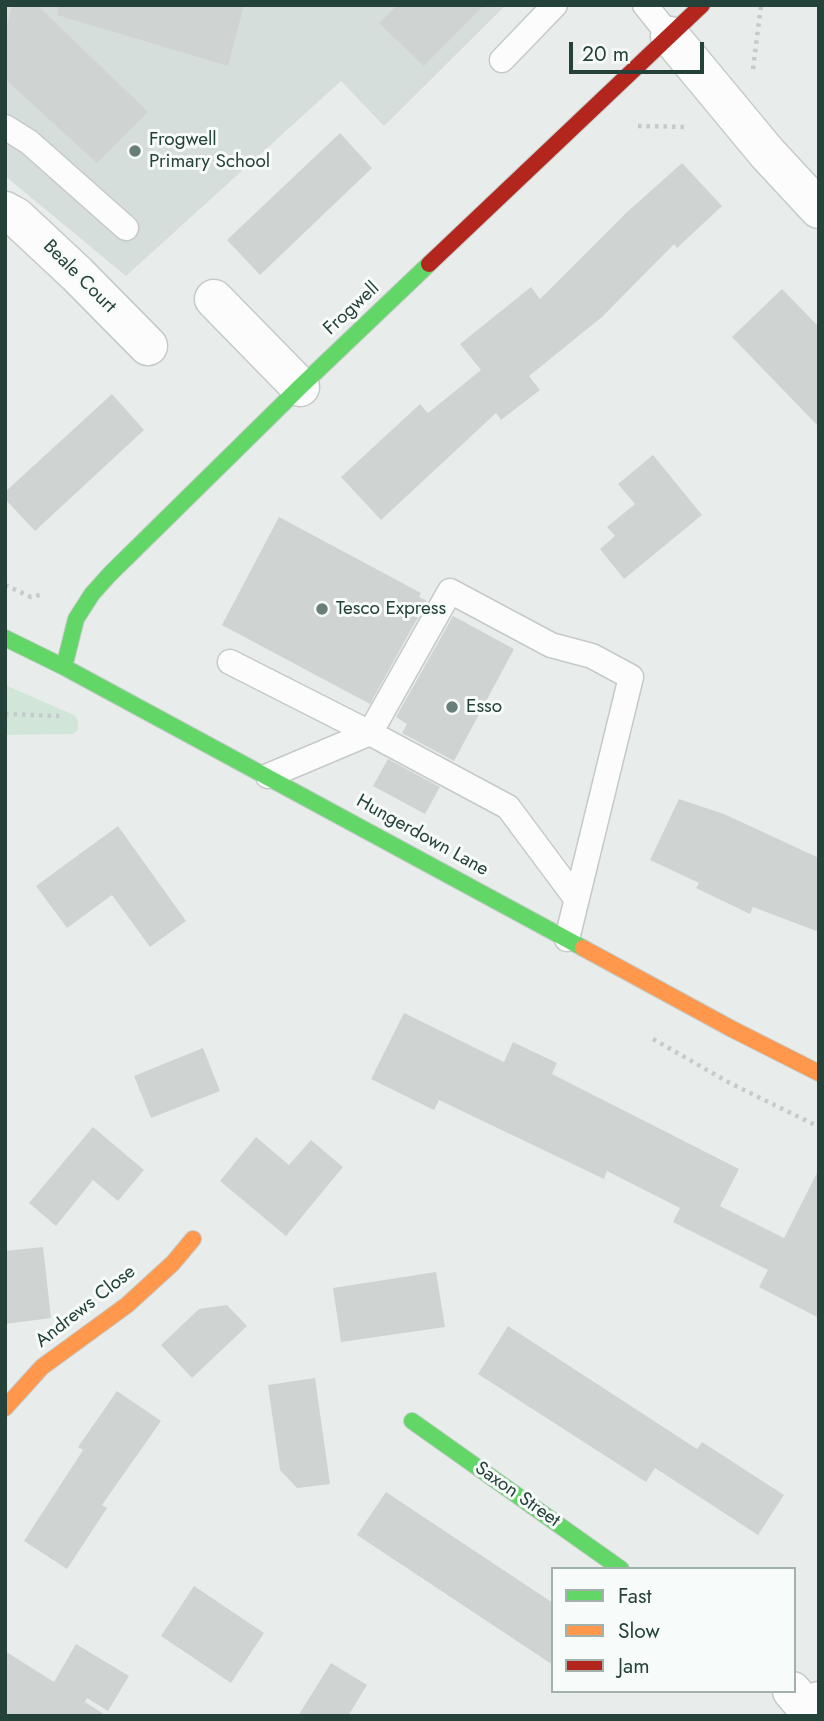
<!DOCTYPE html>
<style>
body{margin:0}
#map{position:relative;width:824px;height:1721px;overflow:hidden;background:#e8edeb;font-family:Jost,sans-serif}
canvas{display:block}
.frame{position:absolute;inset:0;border:7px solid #24423a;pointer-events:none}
.legend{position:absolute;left:551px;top:1567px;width:245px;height:126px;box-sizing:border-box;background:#f7fbf9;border:2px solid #a3b1ad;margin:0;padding:9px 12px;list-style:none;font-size:21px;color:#24423a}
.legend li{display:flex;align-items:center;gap:14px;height:35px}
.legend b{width:35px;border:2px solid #a3b1ad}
.scale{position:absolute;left:569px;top:42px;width:135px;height:32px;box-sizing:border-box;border:4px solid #24423a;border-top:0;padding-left:9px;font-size:21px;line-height:24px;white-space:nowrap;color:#24423a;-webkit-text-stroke:5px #f7fbf9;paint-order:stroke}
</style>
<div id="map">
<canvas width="824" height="1721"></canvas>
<div class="frame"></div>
<ul class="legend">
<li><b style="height:9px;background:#63d668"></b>Fast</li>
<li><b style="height:9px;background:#ff974d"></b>Slow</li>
<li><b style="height:9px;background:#b3261e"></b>Jam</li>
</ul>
<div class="scale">20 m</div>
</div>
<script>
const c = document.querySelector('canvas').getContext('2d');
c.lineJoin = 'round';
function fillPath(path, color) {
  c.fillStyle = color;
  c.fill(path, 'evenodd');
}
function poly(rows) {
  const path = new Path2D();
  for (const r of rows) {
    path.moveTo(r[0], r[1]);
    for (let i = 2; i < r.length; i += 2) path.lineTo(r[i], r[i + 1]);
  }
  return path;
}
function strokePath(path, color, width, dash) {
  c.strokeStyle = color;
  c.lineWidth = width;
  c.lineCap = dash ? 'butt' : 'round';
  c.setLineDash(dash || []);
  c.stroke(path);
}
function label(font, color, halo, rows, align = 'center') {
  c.font = font + ' Jost,sans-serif';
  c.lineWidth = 6;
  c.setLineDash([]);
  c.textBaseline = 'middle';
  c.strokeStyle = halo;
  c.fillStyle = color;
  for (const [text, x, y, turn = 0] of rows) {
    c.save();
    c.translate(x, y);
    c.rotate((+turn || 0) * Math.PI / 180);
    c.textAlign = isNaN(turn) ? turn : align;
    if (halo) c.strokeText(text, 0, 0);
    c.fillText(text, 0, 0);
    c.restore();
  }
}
const built = poly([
 [5,5,506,5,384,126,341,81,126,276,5,176]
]);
const green = poly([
 [5,685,74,715,78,720,78,730,73,734,5,735]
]);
const building = poly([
 [12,5,37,5,148,112,97,163,5,79,5,34],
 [58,5,244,5,228,66,57,15],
 [397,5,484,5,424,66,379,23],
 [340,133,372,168,260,275,227,240],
 [682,163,722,206,677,248,674,244,602,317,529,376,540,390,501,420,496,413,381,520,341,477,420,404,428,413,481,370,460,344,531,287,540,299,625,214],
 [782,289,819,327,819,427,732,337],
 [112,394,144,430,35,531,5,499,5,492],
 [653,455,702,515,624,579,600,549,615,536,607,527,635,504,618,484],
 [279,517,421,593,419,597,427,601,370,704,222,625],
 [453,616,514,649,454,761,402,733,407,724,396,717],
 [388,759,440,787,425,814,373,786],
 [679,799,724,814,819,858,819,932,753,907,750,914,696,888,699,883,650,860],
 [118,826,186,921,150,947,112,895,67,928,36,886],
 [404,1013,504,1062,513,1042,557,1063,552,1074,739,1169,720,1206,784,1238,819,1169,819,1318,759,1287,768,1270,673,1222,680,1208,607,1171,604,1179,439,1100,434,1110,371,1079],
 [203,1048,220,1091,151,1118,134,1076],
 [93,1127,144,1170,118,1201,93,1180,56,1226,29,1203],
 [256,1137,289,1165,311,1140,343,1167,286,1236,220,1181],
 [43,1247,51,1318,5,1324,5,1251],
 [436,1272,445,1327,341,1342,333,1288],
 [227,1305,247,1326,192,1378,161,1345,199,1309],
 [508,1326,697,1449,702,1442,784,1495,758,1535,655,1468,646,1482,478,1374],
 [315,1378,330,1484,297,1488,280,1470,268,1385],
 [117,1391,161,1421,102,1505,107,1508,67,1569,24,1541,83,1450,78,1447],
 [386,1492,553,1603,553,1665,357,1535],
 [194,1586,264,1633,231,1683,161,1636],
 [76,1644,129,1676,108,1711,87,1698,85,1702,107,1716,5,1716,5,1651,54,1682],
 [331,1663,367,1685,348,1716,298,1716]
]);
const path = poly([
 [753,69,761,5],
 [638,126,689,127],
 [5,585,31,597,40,595],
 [5,714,60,716],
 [653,1039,728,1082,819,1127]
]);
const lane = poly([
 [645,5,670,36],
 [502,60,555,5],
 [5,127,29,142,126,228],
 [230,662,370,733,508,807,575,897],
 [268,776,370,733,450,591,551,645,592,656,631,677,567,939]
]);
const street = poly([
 [670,36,767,153,819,209],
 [5,211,16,217,77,274,148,346],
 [214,299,300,387],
 [792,1691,804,1705,819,1701]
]);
const fast = poly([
 [5,638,64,667,583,948],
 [64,667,76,619,92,594,110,574,300,387,429,264],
 [412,1421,621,1569]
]);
const slow = poly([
 [583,948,732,1029,819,1073],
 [5,1408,42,1367,127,1305,173,1263,193,1239]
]);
const jam = poly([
 [429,264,702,5]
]);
const markers = [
 [135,151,7,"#697e78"],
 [322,609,7,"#697e78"],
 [452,707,7,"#697e78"]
];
const poiNames = [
 ["Frogwell",149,140],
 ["Primary School",149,162],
 ["Tesco Express",336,609],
 ["Esso",466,707]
];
const streetNames = [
 ["Beale Court",79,277,45],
 ["Frogwell",352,309,-43],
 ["Hungerdown Lane",422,836,29],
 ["Andrews Close",86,1307,-38],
 ["Saxon Street",517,1495,35]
];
fillPath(built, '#d6dedb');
fillPath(green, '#d1e6d8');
fillPath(building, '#cfd4d2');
strokePath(lane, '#c5cac8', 27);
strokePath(street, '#c5cac8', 41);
strokePath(fast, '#c3cbc8', 18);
strokePath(slow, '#c3cbc8', 18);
strokePath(jam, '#c3cbc8', 18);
strokePath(path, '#c3ccca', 4.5, [3.5, 5]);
strokePath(lane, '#fcfcfc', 24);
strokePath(street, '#fcfcfc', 38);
strokePath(fast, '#63d668', 16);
strokePath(slow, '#ff974d', 16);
strokePath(jam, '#b3261e', 16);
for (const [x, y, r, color] of markers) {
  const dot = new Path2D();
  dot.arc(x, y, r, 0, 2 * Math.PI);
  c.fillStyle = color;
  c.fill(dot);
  strokePath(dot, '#f7fbf9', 2.5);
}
label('19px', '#24423a', '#f7fbf9', poiNames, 'left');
label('19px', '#24423a', '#f7fbf9', streetNames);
</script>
